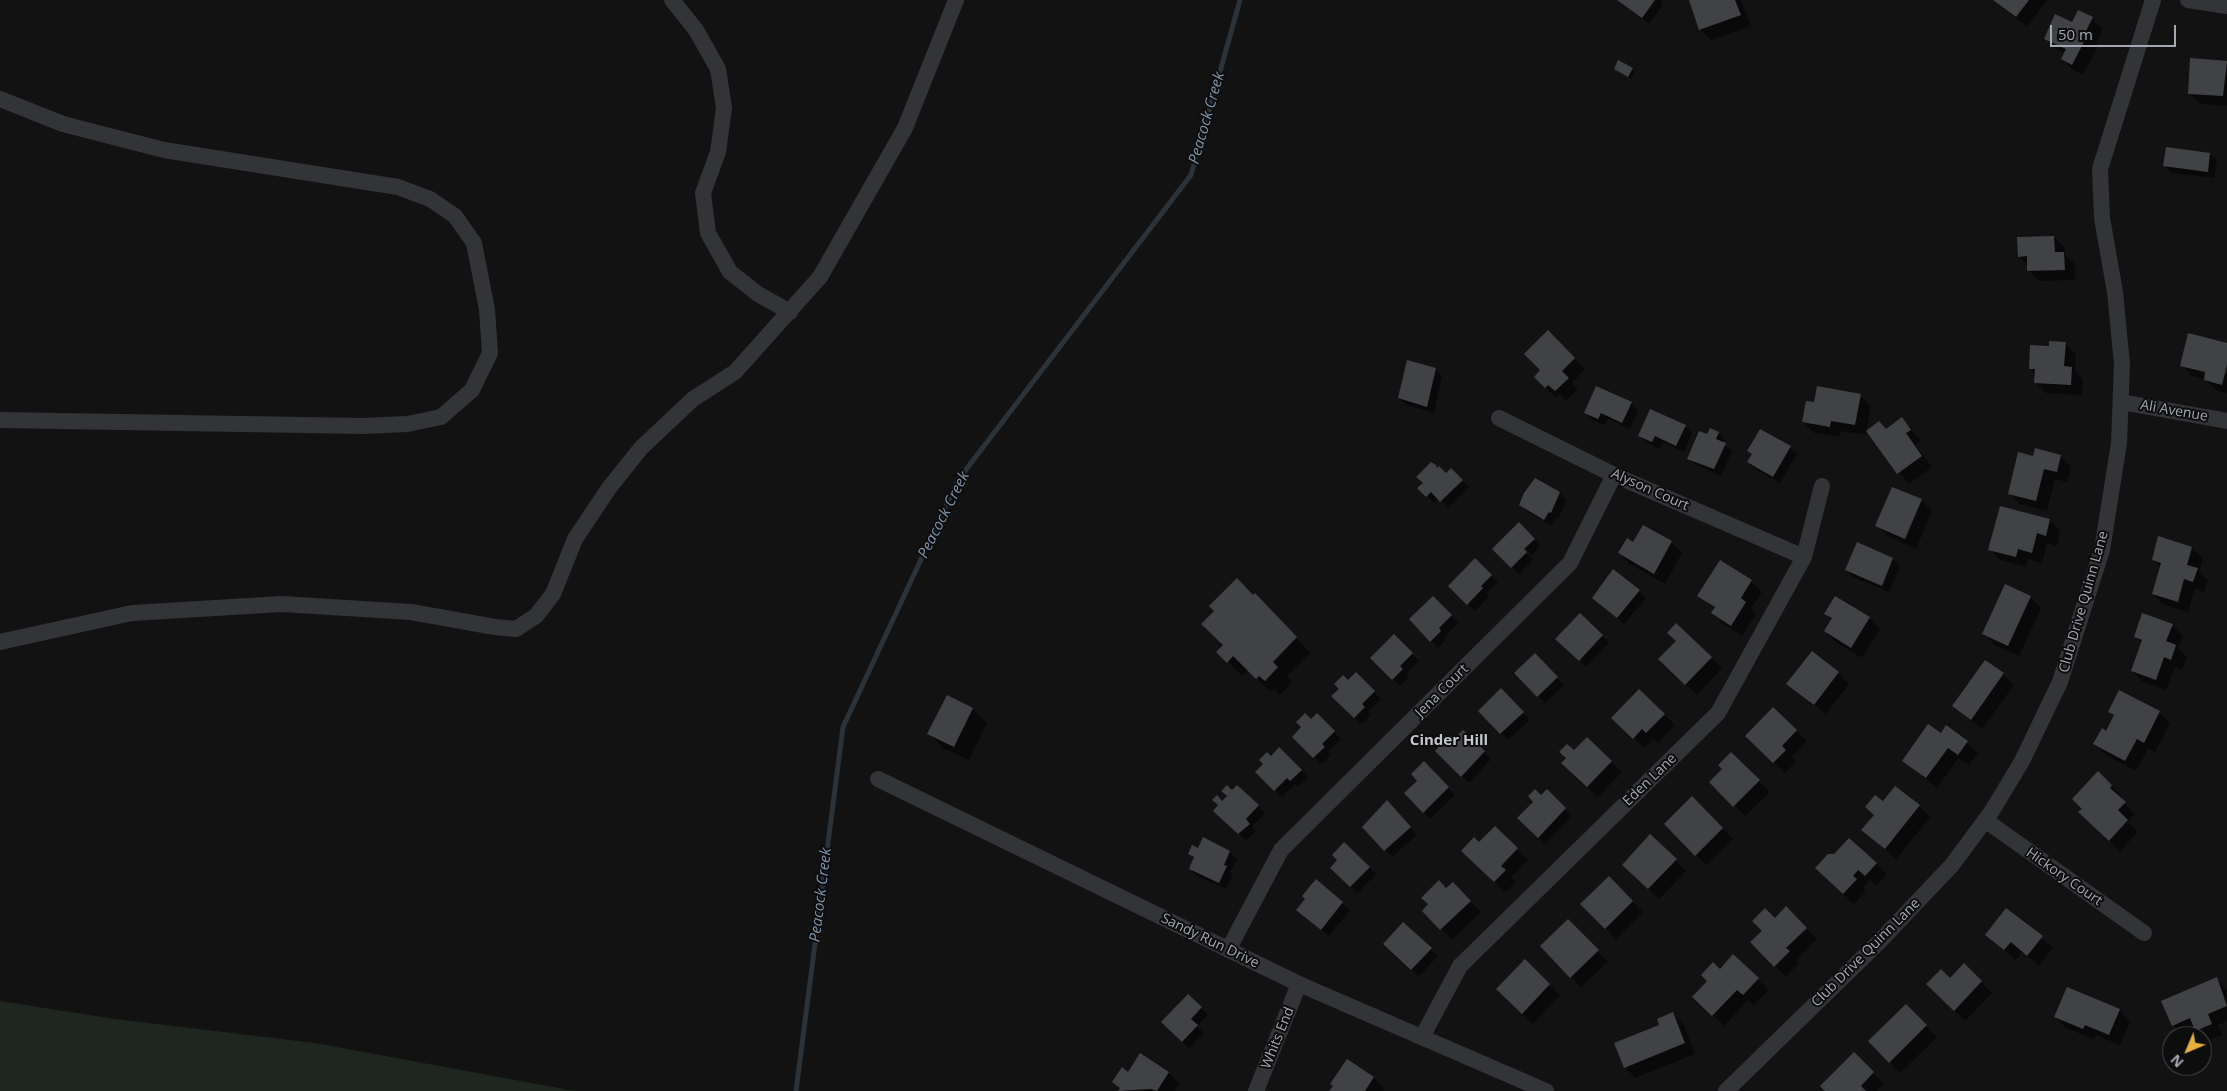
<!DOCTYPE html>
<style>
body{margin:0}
#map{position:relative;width:2227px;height:1091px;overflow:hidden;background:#121213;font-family:"Open Sans",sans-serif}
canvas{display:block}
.north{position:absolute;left:2162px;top:1026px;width:50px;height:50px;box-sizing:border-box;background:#0d0d0e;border:1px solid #494b50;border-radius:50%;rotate:225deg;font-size:14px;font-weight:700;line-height:20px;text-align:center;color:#a4a8b3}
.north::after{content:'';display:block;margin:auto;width:18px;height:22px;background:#e2b03b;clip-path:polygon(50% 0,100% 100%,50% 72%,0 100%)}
.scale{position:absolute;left:2050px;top:25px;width:126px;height:22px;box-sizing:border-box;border:2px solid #a4a8b3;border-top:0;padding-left:6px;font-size:15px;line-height:18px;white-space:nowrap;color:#a4a8b3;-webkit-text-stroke:4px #0d0d0e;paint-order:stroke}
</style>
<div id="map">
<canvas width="2227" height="1091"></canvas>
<div class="north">N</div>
<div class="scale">50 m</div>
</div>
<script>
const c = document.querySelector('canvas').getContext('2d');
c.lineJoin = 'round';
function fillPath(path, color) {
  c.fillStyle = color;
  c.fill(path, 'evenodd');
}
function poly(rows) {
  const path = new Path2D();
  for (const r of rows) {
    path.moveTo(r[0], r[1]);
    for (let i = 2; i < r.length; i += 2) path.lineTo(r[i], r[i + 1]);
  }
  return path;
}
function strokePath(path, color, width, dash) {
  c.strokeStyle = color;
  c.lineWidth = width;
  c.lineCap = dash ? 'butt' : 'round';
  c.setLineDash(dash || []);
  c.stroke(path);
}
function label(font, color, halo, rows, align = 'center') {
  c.font = font + ' "Open Sans",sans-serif';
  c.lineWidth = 4;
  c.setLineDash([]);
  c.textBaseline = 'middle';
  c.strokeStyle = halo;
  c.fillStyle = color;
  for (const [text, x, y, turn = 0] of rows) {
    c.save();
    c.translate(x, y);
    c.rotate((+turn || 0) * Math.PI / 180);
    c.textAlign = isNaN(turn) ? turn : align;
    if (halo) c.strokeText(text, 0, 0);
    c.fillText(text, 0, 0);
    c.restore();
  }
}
const green = poly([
 [0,1001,115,1019,315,1043,575,1091,0,1091]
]);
const shadow = poly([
 [1619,0,1660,0,1663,5,1649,24],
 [1690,0,1741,0,1751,26,1711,40,1700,29],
 [1993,0,2047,0,2027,27],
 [2092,18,2103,29,2096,44,2098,46,2083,75,2073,70,2062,59,2065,53,2056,49,2046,38,2072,23],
 [2191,60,2227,62,2227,106,2200,104,2189,93],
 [1615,69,1632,69,1635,72,1631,79],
 [2210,154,2217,161,2214,178,2172,173,2165,166],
 [2054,237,2065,248,2065,255,2075,264,2075,280,2039,281,2028,270,2028,265,2019,256],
 [1548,332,1585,369,1572,383,1578,389,1566,401,1560,394,1556,398,1536,377,1542,370],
 [2065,343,2076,354,2075,371,2083,379,2082,395,2046,393,2035,382,2036,374,2030,368,2050,347],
 [2227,344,2227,393,2216,390,2204,379,2192,376,2182,365],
 [1435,369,1442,376,1434,413,1406,405,1399,398],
 [1860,395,1871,406,1866,435,1841,431,1840,437,1814,433,1803,422,1815,404],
 [1631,403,1638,410,1630,429,1608,419,1605,425,1592,420,1586,413],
 [1902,419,1921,441,1915,444,1932,467,1909,484,1867,431,1887,430],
 [1685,426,1692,433,1684,452,1662,442,1659,449,1647,443,1640,436],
 [1718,433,1725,440,1723,444,1732,451,1721,476,1696,465,1689,458],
 [1790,447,1797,454,1780,483,1755,469,1748,462,1753,455,1749,451],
 [2060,456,2071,467,2067,482,2055,479,2047,511,2020,504,2009,493,2034,457],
 [1433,464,1446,475,1451,470,1469,487,1448,508,1439,498,1434,503,1419,488,1424,483],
 [1535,479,1560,493,1567,500,1558,519,1556,518,1552,526,1528,512,1520,505],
 [1921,500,1932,511,1916,549,1888,536,1877,526],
 [2050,520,2060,531,2057,546,2047,543,2042,563,2028,559,2026,567,2000,560,1990,549],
 [1519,524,1541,546,1532,555,1524,547,1522,549,1533,560,1519,574,1493,549],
 [1671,542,1682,553,1665,584,1630,564,1619,553,1634,544],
 [1857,544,1893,559,1900,566,1889,592,1853,577,1846,570],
 [2192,548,2203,558,2199,571,2208,580,2204,592,2195,589,2188,612,2164,605,2153,594,2161,568,2153,560],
 [1475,560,1498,582,1487,593,1489,596,1475,611,1450,586],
 [1721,561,1751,581,1762,592,1751,609,1756,614,1742,636,1723,624,1712,613,1715,609,1699,595],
 [1639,591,1646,598,1624,624,1600,604],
 [1253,596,1270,609,1310,653,1287,676,1292,682,1280,695,1274,689,1271,692,1248,670,1242,676,1218,652,1224,646,1216,611],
 [1433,597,1458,623,1445,636,1447,638,1438,648,1410,619],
 [2030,597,2041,608,2019,656,1995,645,1984,634],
 [1836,598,1869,618,1880,629,1862,658,1836,642,1825,631,1832,620,1826,614],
 [1580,614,1609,643,1586,667,1557,639],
 [2172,625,2183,636,2178,648,2187,657,2182,670,2175,667,2166,690,2143,682,2132,671,2142,643,2135,636],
 [1394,636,1419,661,1406,674,1409,677,1400,686,1372,658],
 [1535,655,1564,685,1545,703,1516,673],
 [1711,658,1722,668,1697,695,1671,670],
 [1838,673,1849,684,1826,714,1788,684],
 [1356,674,1381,699,1368,712,1371,715,1361,724,1333,696],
 [2003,674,2014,685,1982,729,1954,706],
 [1501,690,1530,720,1508,740,1479,711],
 [1639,690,1675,725,1658,743,1654,739,1644,748,1613,718],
 [973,709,987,723,969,760,943,748,929,733],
 [2109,712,2159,712,2170,723,2155,752,2148,749,2136,771,2106,755,2095,744,2107,732,2115,717],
 [1317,715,1341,739,1328,752,1331,755,1321,764,1294,737],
 [1947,727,1978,753,1969,765,1959,758,1937,788,1904,761,1942,735],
 [1796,731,1807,741,1792,757,1796,761,1785,773,1746,736],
 [1463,732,1491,759,1469,783,1436,751,1452,743],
 [1587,738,1622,772,1598,797,1563,763],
 [1279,749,1308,777,1298,787,1295,784,1282,797,1257,772],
 [1731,753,1770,792,1745,816,1711,782,1724,769],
 [1424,763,1455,795,1430,819,1406,793,1419,781],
 [2098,773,2122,796,2120,799,2135,814,2128,822,2138,832,2120,851,2091,823,2083,809],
 [1237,786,1265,813,1252,827,1256,831,1246,840,1214,811],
 [1547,791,1572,816,1545,844,1519,818],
 [1692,798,1733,839,1706,865,1665,824],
 [1883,803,1919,806,1930,817,1896,859,1863,830],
 [1394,809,1417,835,1392,857,1364,827],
 [1495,827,1528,860,1511,877,1516,882,1505,892,1463,851,1479,844],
 [1650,835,1686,871,1659,899,1624,865],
 [1344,843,1376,874,1358,893,1331,868,1339,860],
 [1198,850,1230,852,1237,859,1230,872,1233,874,1226,889,1197,876,1190,869,1195,859,1189,854],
 [1876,864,1887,874,1876,886,1870,880,1863,887,1866,891,1854,904,1827,879],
 [1609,878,1643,912,1616,939,1582,904],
 [1316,881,1350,910,1329,936,1305,917,1307,899],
 [1453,884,1481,912,1452,940,1424,911],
 [1786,908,1817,939,1796,960,1799,963,1786,977,1752,942],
 [2006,909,2053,948,2039,966,2022,952,2016,960,1986,935],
 [1568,920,1608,962,1581,987,1571,977],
 [1404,924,1438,956,1419,976,1384,944],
 [1733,956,1769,990,1754,1005,1748,1000,1724,1026,1704,1007,1720,970],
 [1525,961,1560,995,1533,1024,1497,989],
 [1964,965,1992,993,1965,1021,1927,984,1950,980],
 [2216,979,2227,990,2227,1021,2218,1025,2222,1035,2207,1041,2196,1031,2184,1036,2173,1025],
 [1188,996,1208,1015,1197,1026,1204,1033,1189,1048,1163,1022],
 [1906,1005,1937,1037,1900,1073,1869,1041],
 [2119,1010,2130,1021,2120,1045,2096,1035,2094,1039,2066,1028,2055,1017],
 [1673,1014,1684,1025,1695,1054,1635,1078,1625,1067],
 [1854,1054,1884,1084,1877,1091,1827,1091],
 [1141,1055,1169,1073,1179,1084,1175,1091,1120,1091,1121,1089,1114,1082,1129,1073],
 [1348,1061,1374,1078,1384,1089,1383,1091,1330,1091]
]);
const stream = poly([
 [796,1091,843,727,958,480,1191,175,1240,0]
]);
const building = poly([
 [1617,0,1655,0,1642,18],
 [1689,0,1735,0,1741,15,1699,30],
 [1993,0,2029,0,2016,17],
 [2078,10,2093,17,2085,33,2088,34,2072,65,2061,59,2066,49,2044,39,2055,14,2072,22],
 [2190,58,2227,61,2223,96,2188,94],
 [1618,60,1633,68,1628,77,1614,69],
 [2166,147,2210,153,2208,172,2163,166],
 [2054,236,2055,252,2064,252,2065,270,2027,271,2027,256,2018,257,2017,237],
 [1548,330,1575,358,1562,371,1569,378,1555,391,1548,385,1545,388,1534,377,1540,370,1524,354],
 [2188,333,2227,343,2227,365,2222,385,2204,380,2205,372,2180,366],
 [2049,341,2066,342,2064,366,2072,367,2071,385,2034,383,2035,369,2029,369,2030,345,2049,346],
 [1407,360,1436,368,1427,407,1398,398],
 [1596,386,1632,402,1622,423,1601,413,1598,419,1584,413],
 [1817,386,1861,394,1855,425,1831,421,1830,427,1802,422,1806,401,1814,402],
 [1650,409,1686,425,1676,446,1655,436,1652,442,1638,436],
 [1902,417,1911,430,1906,433,1922,456,1897,474,1866,431,1879,421,1886,429],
 [1710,428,1719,432,1716,439,1726,443,1714,469,1687,459,1699,431,1707,434],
 [1760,429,1791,446,1773,477,1747,462,1752,454,1747,451],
 [2035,448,2061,455,2057,472,2044,469,2036,501,2008,494,2018,452,2033,456],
 [1431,462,1436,465,1437,468,1439,466,1446,473,1451,468,1463,480,1440,502,1431,492,1426,497,1417,488,1423,483,1416,477],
 [1535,478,1560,492,1551,513,1549,512,1544,520,1519,505,1524,493],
 [1892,487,1922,499,1905,539,1875,526],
 [2000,506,2050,519,2046,536,2037,533,2032,553,2018,549,2016,557,1988,550],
 [1519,522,1535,539,1524,549,1527,552,1511,568,1492,549],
 [1643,525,1672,541,1654,574,1618,553,1627,538,1633,542],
 [2158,536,2192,547,2187,565,2198,568,2193,582,2184,579,2178,602,2152,594,2161,563,2152,560],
 [1857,542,1893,558,1882,586,1845,570],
 [1475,558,1492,575,1481,586,1483,588,1467,605,1448,586],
 [1720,560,1752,580,1741,598,1746,602,1731,626,1711,613,1715,607,1697,596],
 [1613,569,1640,590,1617,618,1592,598],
 [1237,578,1253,595,1255,593,1297,637,1273,662,1278,667,1265,681,1259,676,1256,679,1233,656,1227,663,1216,652,1223,645,1201,624,1214,611,1209,606],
 [2005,584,2031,596,2008,646,1982,634],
 [1433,596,1452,615,1439,628,1441,631,1430,642,1409,619],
 [1835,596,1870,617,1851,648,1824,631,1832,618,1824,614],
 [1580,613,1603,635,1579,661,1555,639],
 [2142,613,2173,624,2166,641,2176,645,2171,660,2164,657,2156,680,2131,671,2142,640,2134,637],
 [1676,623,1712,657,1685,685,1658,659,1676,641,1667,633],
 [1394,634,1413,653,1400,666,1403,669,1392,680,1370,658],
 [1812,651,1839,672,1814,705,1786,684],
 [1535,653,1558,677,1537,697,1514,673],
 [1985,660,2004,673,1971,720,1952,706],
 [1356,672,1375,691,1362,704,1365,707,1354,718,1331,696,1339,689,1334,684,1343,675,1348,680],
 [1501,688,1524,712,1500,734,1478,711],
 [1639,689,1665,714,1646,733,1642,729,1633,739,1611,718],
 [2119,690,2160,711,2144,743,2137,739,2125,761,2093,744,2102,728,2106,731,2114,715,2108,712],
 [947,695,973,708,954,747,927,734],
 [1773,707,1797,730,1782,746,1786,750,1773,763,1745,736],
 [1305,713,1311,719,1317,713,1335,731,1322,744,1325,747,1313,758,1292,737,1301,727,1296,722],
 [1928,724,1941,733,1946,725,1968,741,1958,755,1948,748,1926,778,1902,761],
 [1463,730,1485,751,1461,777,1435,751,1448,737,1452,741],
 [1587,737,1612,761,1587,787,1561,763,1566,758,1559,752,1567,744,1574,750],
 [1279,747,1302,770,1290,781,1287,778,1274,791,1255,772,1263,764,1259,760,1267,752,1271,756],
 [1731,752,1760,780,1733,807,1709,782,1722,769,1718,765],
 [1424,761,1449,787,1423,813,1404,793,1417,781,1411,774],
 [2098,771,2112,785,2110,788,2126,802,2118,810,2128,820,2109,841,2078,812,2082,809,2072,799],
 [1227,785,1232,790,1237,785,1259,805,1246,819,1250,824,1238,834,1213,811,1218,805,1212,800,1217,795,1222,801,1227,796,1221,791],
 [1895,786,1920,805,1885,849,1861,830,1874,815,1865,807,1875,795,1883,801],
 [1535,789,1541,795,1547,789,1566,808,1538,838,1517,818,1533,802,1528,796],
 [1692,796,1723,828,1695,856,1664,824],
 [1387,800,1411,827,1384,851,1362,827],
 [1495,826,1518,848,1501,866,1506,870,1494,882,1461,851,1474,837,1479,842],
 [1650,834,1677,859,1648,889,1622,865],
 [1203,837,1230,851,1224,865,1227,866,1219,883,1189,869,1194,857,1188,854,1192,845,1198,848],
 [1849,838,1877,863,1865,876,1858,870,1853,876,1857,879,1843,894,1815,868,1828,854,1834,854],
 [1344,842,1370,867,1350,887,1330,868,1337,860,1332,855],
 [1609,876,1633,901,1605,929,1580,904],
 [1316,879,1343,902,1321,930,1296,910,1305,899,1302,896],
 [1439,880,1446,888,1453,882,1471,901,1440,930,1422,911,1428,904,1421,898],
 [1786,906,1807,928,1786,948,1790,951,1774,967,1750,942,1762,931,1752,921,1765,908,1775,918],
 [2006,908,2043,936,2027,956,2011,942,2004,950,1985,935],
 [1568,919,1599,950,1570,978,1540,946],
 [1403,922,1432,948,1411,970,1383,944],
 [1733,954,1759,978,1743,995,1737,990,1712,1016,1692,997,1707,981,1701,975,1713,962,1720,969],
 [1525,959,1550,984,1522,1014,1496,989],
 [1964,963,1982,981,1954,1011,1926,984,1941,969,1950,978],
 [2217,977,2227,1006,2208,1014,2212,1024,2195,1031,2190,1018,2172,1026,2161,1001],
 [2067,987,2120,1009,2109,1035,2085,1025,2083,1029,2054,1017],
 [1188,994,1202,1007,1191,1019,1198,1025,1182,1042,1161,1022],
 [1906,1004,1927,1025,1889,1063,1868,1041],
 [1673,1012,1685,1043,1624,1068,1614,1043,1659,1025,1657,1019],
 [1854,1052,1874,1072,1861,1086,1866,1091,1825,1091,1820,1086],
 [1140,1053,1169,1072,1157,1091,1151,1089,1118,1091,1120,1088,1112,1082,1122,1067,1128,1072],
 [1347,1059,1374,1077,1365,1091,1329,1091,1333,1086,1330,1084]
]);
const street = poly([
 [672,0,696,30,718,69,724,108,718,152,703,193,708,233,730,272,758,294,790,312],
 [2188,0,2227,6],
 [0,99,63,124,164,150,398,187,430,199,455,216,474,243,487,310,490,353,472,390,441,417,407,424,363,426,0,420],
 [2121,402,2227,421],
 [1499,418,1614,475,1804,557],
 [0,642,132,613,282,604,411,612,495,627,516,629,536,616,553,594,575,539,609,488,641,448,693,399,735,372,820,277,905,128,956,0],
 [878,779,1299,984,1546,1091],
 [1985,820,2144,933],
 [1228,950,1281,850,1570,563,1614,475],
 [1422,1037,1460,966,1718,713,1804,557,1822,486],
 [1256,1091,1299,984],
 [1726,1091,1879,942,1952,865,1992,811,2022,761,2060,682,2102,550,2119,443,2122,364,2115,292,2102,218,2100,169,2153,0]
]);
const streetNames = [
 ["Ali Avenue",2174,411,10],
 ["Alyson Court",1650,490,24],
 ["Club Drive Quinn Lane",2084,602,-74],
 ["Jena Court",1442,691,-45],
 ["Eden Lane",1650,780,-44],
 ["Hickory Court",2064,877,35],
 ["Sandy Run Drive",1210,941,26],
 ["Club Drive Quinn Lane",1866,953,-45],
 ["Whits End",1278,1038,-68]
];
const waterNames = [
 ["Peacock Creek",1207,118,-74],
 ["Peacock Creek",944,515,-63],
 ["Peacock Creek",821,895,-83]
];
const neighbourhoodNames = [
 ["Cinder Hill",1449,741]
];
fillPath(green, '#1e261f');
fillPath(shadow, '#0007');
strokePath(stream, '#2b3238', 5);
fillPath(building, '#414246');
strokePath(street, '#333438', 16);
label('14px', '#a4a8b3', '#0d0d0e', streetNames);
label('italic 15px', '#7d94ac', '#0d0d0e', waterNames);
label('bold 15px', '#c5c7cf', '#0d0d0e', neighbourhoodNames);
</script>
